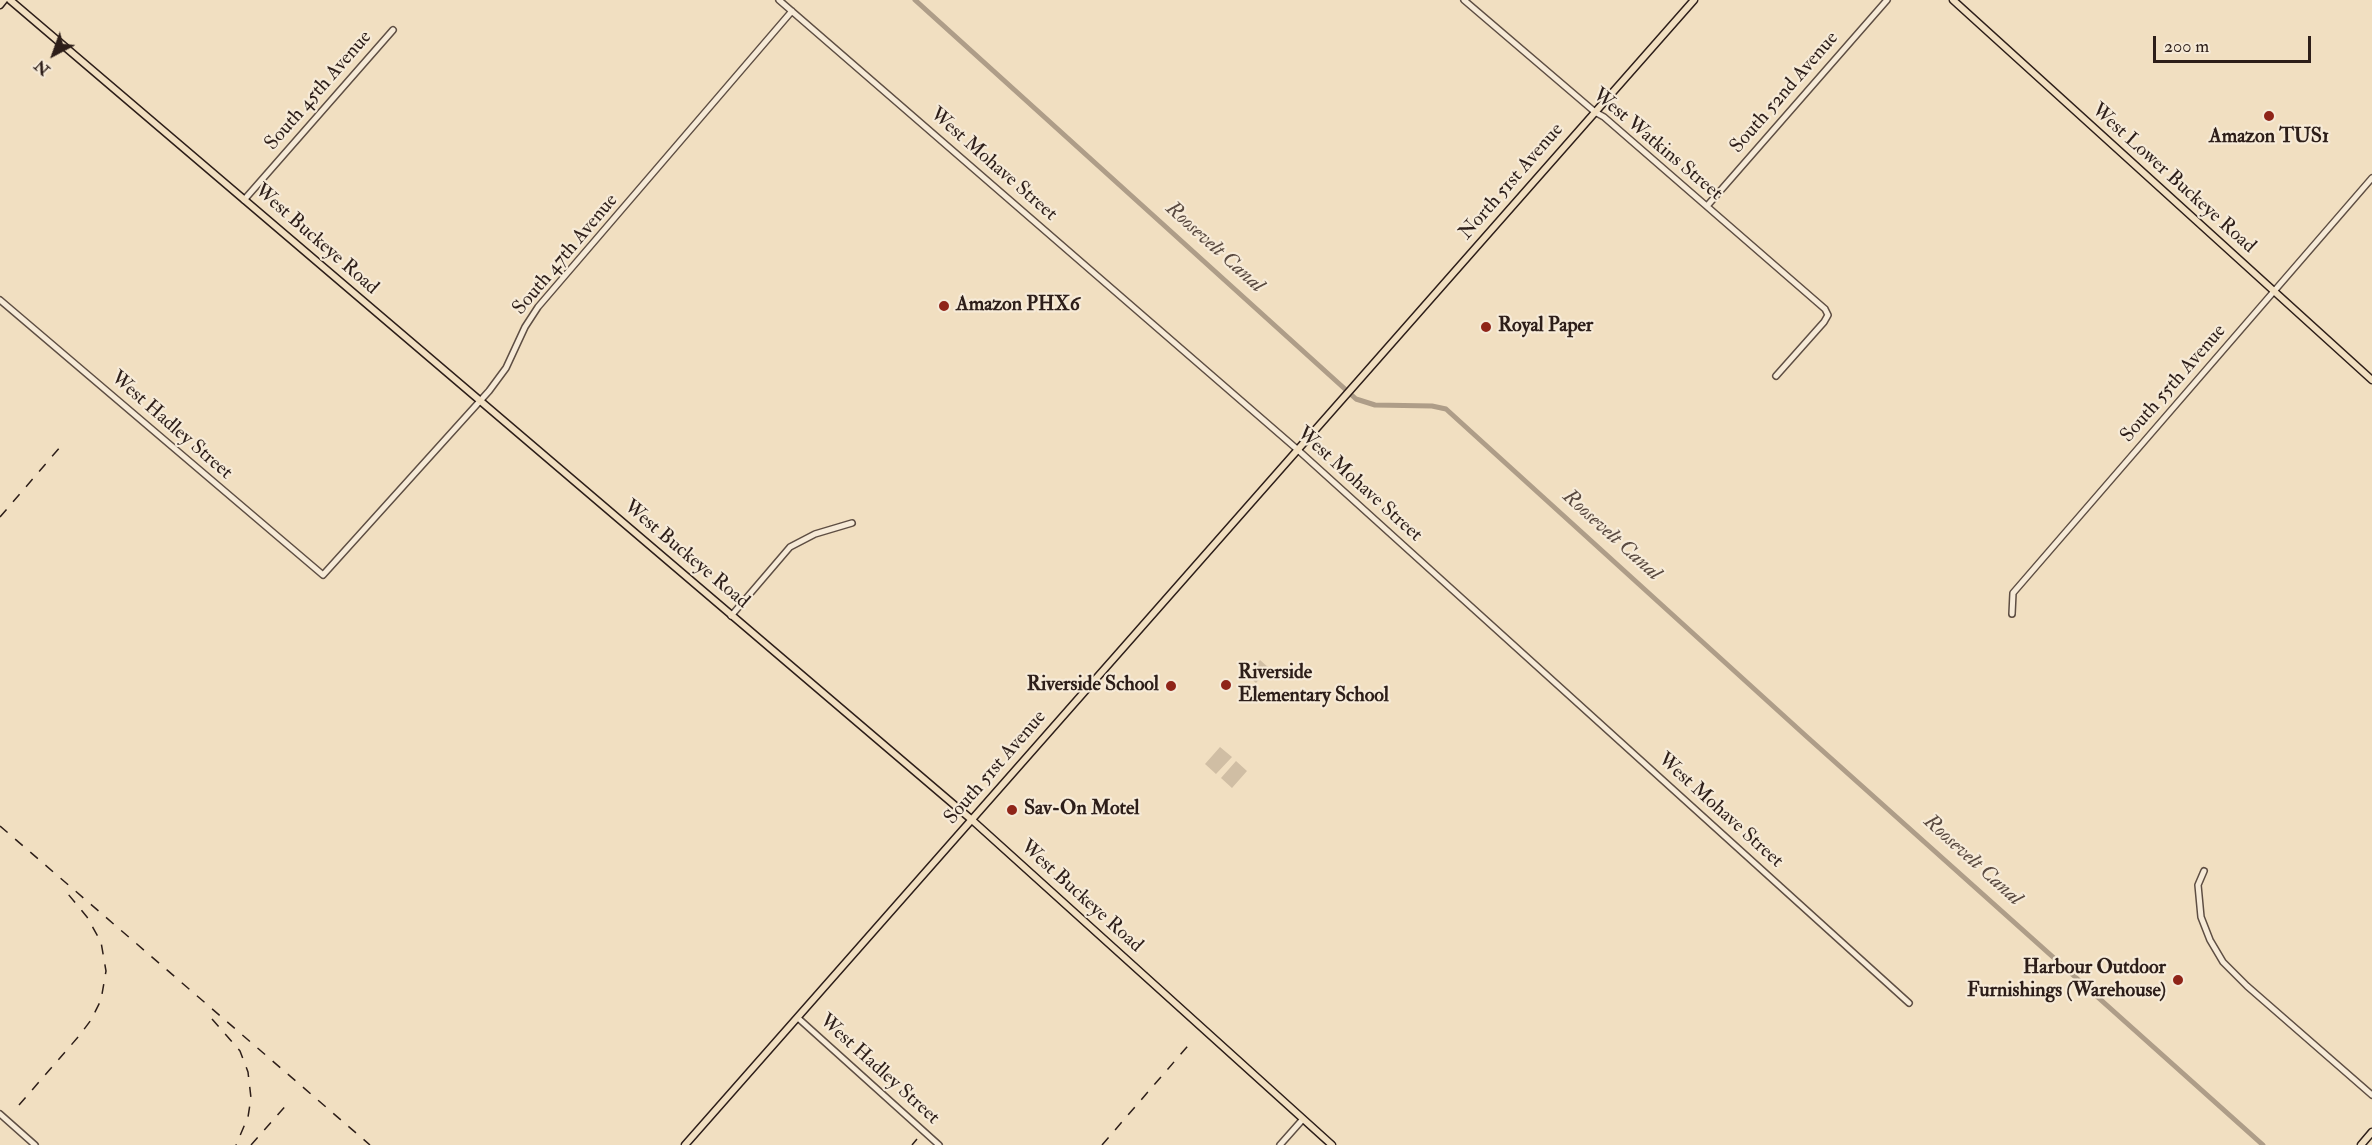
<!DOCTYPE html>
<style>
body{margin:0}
#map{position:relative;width:2372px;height:1145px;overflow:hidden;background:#f1dfc1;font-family:"IM FELL Double Pica",serif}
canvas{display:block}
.north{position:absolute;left:24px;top:24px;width:60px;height:60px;-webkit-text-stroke:4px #f6ead7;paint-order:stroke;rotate:221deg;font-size:16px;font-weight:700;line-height:24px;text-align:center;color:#2d1e19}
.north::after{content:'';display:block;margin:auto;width:21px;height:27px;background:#2d1e19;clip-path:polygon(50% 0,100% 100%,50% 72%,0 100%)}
.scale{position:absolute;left:2153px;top:36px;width:158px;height:27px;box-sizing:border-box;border:3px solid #2d1e19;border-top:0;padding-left:8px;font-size:18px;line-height:21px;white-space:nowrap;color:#2d1e19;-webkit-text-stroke:4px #f6ead7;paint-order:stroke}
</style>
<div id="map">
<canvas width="2372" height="1145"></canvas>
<div class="north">N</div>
<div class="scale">200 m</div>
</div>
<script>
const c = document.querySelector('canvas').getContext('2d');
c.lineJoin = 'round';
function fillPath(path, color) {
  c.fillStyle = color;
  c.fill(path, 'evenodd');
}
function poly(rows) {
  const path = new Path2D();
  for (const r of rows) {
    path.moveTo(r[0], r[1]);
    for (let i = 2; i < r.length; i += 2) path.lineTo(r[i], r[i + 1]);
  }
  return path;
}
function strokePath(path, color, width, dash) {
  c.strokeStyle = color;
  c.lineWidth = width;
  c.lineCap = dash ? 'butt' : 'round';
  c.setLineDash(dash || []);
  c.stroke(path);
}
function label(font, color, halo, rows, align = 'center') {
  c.font = font + ' "IM FELL Double Pica",serif';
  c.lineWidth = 4.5;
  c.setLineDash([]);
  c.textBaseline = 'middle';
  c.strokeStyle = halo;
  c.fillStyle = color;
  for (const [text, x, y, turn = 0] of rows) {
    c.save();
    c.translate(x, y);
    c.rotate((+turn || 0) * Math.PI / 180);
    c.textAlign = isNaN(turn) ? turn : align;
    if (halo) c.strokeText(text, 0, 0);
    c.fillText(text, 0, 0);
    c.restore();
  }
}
const green = poly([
 [1260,660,1269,668,1256,683,1247,675],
 [1220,747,1232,757,1216,774,1205,764],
 [1236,761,1247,771,1232,788,1221,778]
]);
const canal = poly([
 [915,0,1356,399,1375,405,1432,406,1446,409,1806,736,2263,1145]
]);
const minor = poly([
 [779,0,1298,450,1909,1003],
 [1464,0,1595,112,1604,117,1825,309,1828,315,1824,322,1776,376],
 [244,200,393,30],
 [1707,206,1887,0],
 [0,300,323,575,489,391,506,368,525,327,538,307,792,11],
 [2012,614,2013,593,2372,178],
 [731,616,790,547,815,534,852,523],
 [2204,871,2198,885,2201,917,2210,940,2223,962,2247,986,2372,1095],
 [798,1018,939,1145],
 [0,1114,35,1145],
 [1280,1145,1303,1119]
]);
const major = poly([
 [10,0,972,820,1332,1145],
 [1953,0,2372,380],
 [0,5,4,0],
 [685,1145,1694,0],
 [2361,1145,2372,1132]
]);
const rail = poly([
 [0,517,61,446],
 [0,826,370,1145],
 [212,1019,240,1051,248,1072,251,1098,248,1117,236,1145],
 [19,1105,79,1036,91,1020,101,1000,106,971,101,942,87,917,68,894],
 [251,1145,290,1101],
 [912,1145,917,1139],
 [1102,1145,1193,1040]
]);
const markers = [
 [2269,116,6,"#8f2418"],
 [944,306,6,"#8f2418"],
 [1486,327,6,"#8f2418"],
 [1226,685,6,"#8f2418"],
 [1171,686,6,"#8f2418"],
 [1012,810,6,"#8f2418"],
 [2178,980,6,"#8f2418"]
];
const streetNames = [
 ["South 45th Avenue",319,91,-49],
 ["South 52nd Avenue",1785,93,-49],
 ["West Watkins Street",1657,145,40],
 ["West Mohave Street",993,165,41],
 ["West Lower Buckeye Road",2173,179,42],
 ["North 51st Avenue",1512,182,-49],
 ["West Buckeye Road",316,240,41],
 ["South 47th Avenue",566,255,-50],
 ["South 55th Avenue",2174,384,-49],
 ["West Hadley Street",171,426,41],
 ["West Mohave Street",1359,485,42],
 ["West Buckeye Road",686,555,40],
 ["South 51st Avenue",996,768,-49],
 ["West Mohave Street",1720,811,42],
 ["West Buckeye Road",1081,897,42],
 ["West Hadley Street",879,1070,42]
];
const poiNames = [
 ["Amazon TUS1",2269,138,"center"],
 ["Amazon PHX6",956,306],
 ["Royal Paper",1498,327],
 ["Riverside",1238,674],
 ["Elementary School",1238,697],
 ["Riverside School",1159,686,"right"],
 ["Sav-On Motel",1024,810],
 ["Harbour Outdoor",2166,969,"right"],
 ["Furnishings (Warehouse)",2166,992,"right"]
];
const waterNames = [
 ["Roosevelt Canal",1214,248,42],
 ["Roosevelt Canal",1611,536,42],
 ["Roosevelt Canal",1972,861,42]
];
fillPath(green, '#d0bea4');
strokePath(canal, '#ae9d88', 5);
strokePath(minor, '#5e4e43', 8);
strokePath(major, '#2d1e19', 9);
strokePath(minor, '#f6ead7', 5);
strokePath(major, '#f1dfc1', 6);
strokePath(rail, '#2d1e19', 1.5, [10, 10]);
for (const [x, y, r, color] of markers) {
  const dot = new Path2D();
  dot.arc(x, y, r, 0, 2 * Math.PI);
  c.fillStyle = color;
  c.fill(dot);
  strokePath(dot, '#f6ead7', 2);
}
label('20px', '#2d1e19', '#f6ead7', streetNames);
label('bold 20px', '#2d1e19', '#f6ead7', poiNames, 'left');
label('italic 21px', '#5a4a40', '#f6ead7', waterNames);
</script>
